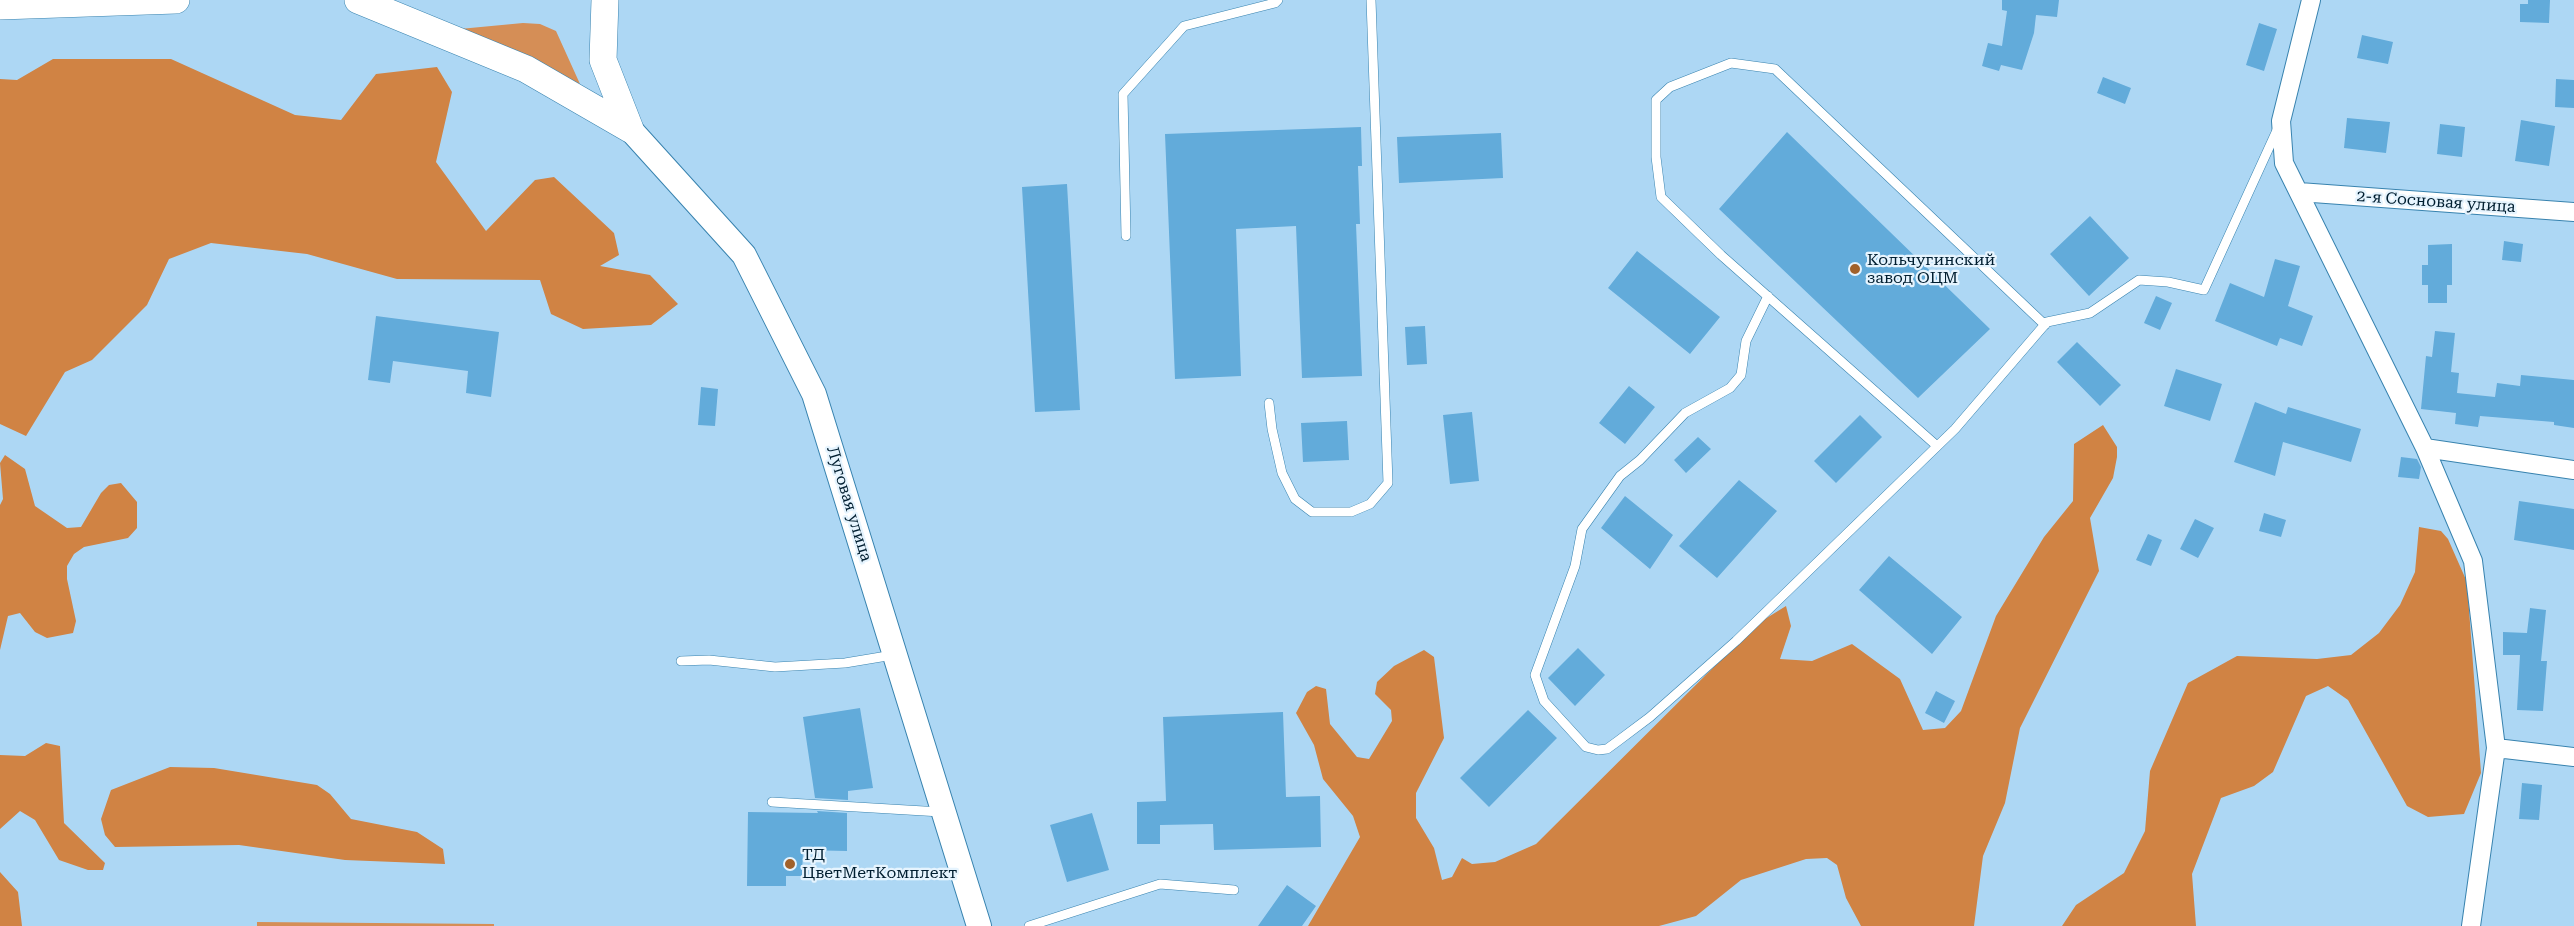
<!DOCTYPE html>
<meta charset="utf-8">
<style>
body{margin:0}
canvas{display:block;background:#add7f4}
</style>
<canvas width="2574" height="926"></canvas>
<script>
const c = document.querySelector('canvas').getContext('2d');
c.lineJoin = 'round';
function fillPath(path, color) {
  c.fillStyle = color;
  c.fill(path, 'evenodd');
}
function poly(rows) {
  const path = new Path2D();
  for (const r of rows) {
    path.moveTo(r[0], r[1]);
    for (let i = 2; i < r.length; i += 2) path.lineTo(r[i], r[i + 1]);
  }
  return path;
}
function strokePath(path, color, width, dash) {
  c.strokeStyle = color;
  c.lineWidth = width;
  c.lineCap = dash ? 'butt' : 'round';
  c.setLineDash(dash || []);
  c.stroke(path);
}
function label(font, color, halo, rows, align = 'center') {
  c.font = font + ' "Roboto Serif",serif';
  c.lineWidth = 4.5;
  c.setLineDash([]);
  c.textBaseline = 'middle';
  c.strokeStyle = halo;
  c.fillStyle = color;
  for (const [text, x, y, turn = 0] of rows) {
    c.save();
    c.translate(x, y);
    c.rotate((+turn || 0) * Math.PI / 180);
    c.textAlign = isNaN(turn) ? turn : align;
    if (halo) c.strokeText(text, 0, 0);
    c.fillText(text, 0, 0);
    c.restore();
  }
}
const green = poly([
 [523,23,540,24,556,31,580,84,449,30],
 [257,922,494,924,494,926,257,926]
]);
const forest = poly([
 [53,59,171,59,295,115,341,120,376,74,437,67,452,92,436,162,486,231,535,180,554,177,614,233,619,255,600,266,650,275,678,304,651,325,583,329,551,314,540,280,397,279,307,254,211,243,169,259,147,305,92,360,65,372,26,436,0,424,0,79,17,80],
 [2103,425,2117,447,2117,457,2113,478,2090,518,2099,571,2020,728,2005,803,1983,856,1974,926,1861,926,1846,898,1837,865,1827,858,1806,859,1741,880,1696,916,1659,926,1308,926,1360,837,1353,816,1323,779,1314,745,1296,713,1307,692,1316,686,1326,689,1330,724,1357,757,1369,759,1392,721,1391,710,1375,694,1377,682,1394,666,1424,650,1434,657,1444,738,1416,793,1416,818,1434,848,1442,880,1452,877,1462,858,1472,864,1495,862,1536,844,1757,624,1786,606,1791,626,1780,659,1812,661,1852,644,1900,679,1923,730,1945,728,1961,711,1996,616,2044,537,2073,501,2074,444],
 [5,455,25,469,35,506,67,528,81,527,101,493,109,485,121,483,137,502,137,528,128,538,84,547,74,554,67,566,67,579,76,621,73,633,47,638,35,632,20,613,8,616,0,650,0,505,3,499,0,463],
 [2419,527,2441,531,2448,539,2467,582,2481,773,2464,814,2428,817,2407,806,2348,700,2328,686,2306,696,2273,772,2254,786,2221,798,2192,874,2196,926,2062,926,2076,905,2124,873,2145,831,2150,771,2188,683,2237,656,2317,659,2351,655,2379,633,2400,605,2415,572],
 [46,743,60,746,64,823,105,863,103,870,88,870,59,860,35,820,20,811,0,829,0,755,25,756],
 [170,767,214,768,317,785,330,794,351,819,417,832,443,849,445,864,345,860,239,845,115,847,105,835,101,819,111,790],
 [0,872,18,892,22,926,0,926]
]);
const building = poly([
 [2002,0,2059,0,2057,17,2036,15,2034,33,2022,70,2001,65,1999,71,1982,66,1988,43,2002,46,2007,11,2002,10],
 [2528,0,2550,0,2549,23,2520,22,2520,4,2528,4],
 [2259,23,2277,29,2264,71,2246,65],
 [2362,35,2393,42,2388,64,2357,58],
 [2103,77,2131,88,2125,104,2097,93],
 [2556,79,2574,80,2574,108,2555,107],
 [2347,118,2390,122,2386,153,2344,148],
 [2521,120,2555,126,2549,166,2515,161],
 [2440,124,2465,127,2462,157,2437,154],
 [1361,127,1362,166,1358,166,1360,224,1356,224,1362,376,1302,378,1296,226,1236,229,1241,376,1175,379,1165,134],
 [1787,132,1990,329,1918,398,1719,209],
 [1501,133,1503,178,1399,183,1397,137],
 [1067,184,1080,410,1035,412,1022,187],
 [2090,216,2129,258,2089,296,2050,254],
 [2504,241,2523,244,2521,262,2502,260],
 [2452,244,2452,285,2447,285,2447,303,2428,303,2428,285,2422,285,2422,265,2428,265,2428,245],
 [1637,251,1720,317,1690,354,1608,288],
 [2275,259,2300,266,2288,306,2313,316,2302,346,2280,338,2277,346,2215,321,2230,283,2264,297],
 [2156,296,2172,303,2160,330,2144,323],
 [376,316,499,332,491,397,466,393,468,371,393,361,390,383,368,380],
 [1425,326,1427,364,1407,365,1405,327],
 [2435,331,2455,333,2451,372,2459,373,2457,393,2495,397,2497,383,2520,386,2521,375,2574,380,2574,428,2554,425,2554,422,2480,416,2478,427,2455,424,2456,413,2421,409,2426,356,2432,357],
 [2077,342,2121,385,2100,406,2057,362],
 [2176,369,2222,384,2210,421,2164,406],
 [1629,386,1655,407,1625,444,1599,423],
 [701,387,718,389,715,426,698,425],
 [2255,402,2286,414,2288,407,2361,429,2351,462,2283,442,2275,476,2234,462],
 [1472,412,1479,481,1450,484,1443,415],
 [1860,415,1882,437,1836,483,1814,461],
 [1347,421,1349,460,1303,462,1301,423],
 [1698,437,1711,449,1686,473,1674,460],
 [2401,457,2417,459,2421,467,2419,479,2398,477],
 [1739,480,1777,511,1717,578,1679,546],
 [1625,496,1673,535,1650,569,1601,528],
 [2519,501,2574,509,2574,550,2514,540],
 [2264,513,2286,520,2281,537,2259,531],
 [2195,519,2214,528,2198,558,2180,549],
 [2148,534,2162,540,2151,566,2136,560],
 [1889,556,1962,617,1932,654,1859,590],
 [2530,608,2546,610,2541,661,2547,661,2543,711,2517,710,2520,655,2503,655,2503,632,2527,633],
 [1578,648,1605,675,1575,706,1548,678],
 [1936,691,1955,701,1944,723,1925,713],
 [860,708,873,788,848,791,848,800,815,798,803,717],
 [1528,710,1557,738,1489,807,1460,778],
 [1283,712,1286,797,1320,796,1321,847,1214,850,1213,824,1160,825,1160,844,1137,844,1137,802,1166,801,1163,717],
 [2522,783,2542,785,2539,820,2519,819],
 [817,811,847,813,847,851,803,850,802,876,786,876,786,886,747,886,748,812,818,813],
 [1092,813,1109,870,1067,882,1050,825],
 [1287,885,1316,906,1302,926,1258,926]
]);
const lane = poly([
 [1126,236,1123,94,1184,26,1275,3,1278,0],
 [1768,296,1746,341,1741,375,1730,388,1685,413,1640,460,1620,476,1582,529,1575,566,1535,675,1544,701,1586,747,1598,750,1607,749,1618,741,1650,717,1736,641,1955,429,2047,322,2090,313,2139,280,2168,282,2204,290,2278,128],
 [1269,403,1272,429,1282,473,1295,499,1312,512,1351,512,1370,504,1388,483,1371,0],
 [1937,446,1721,255,1661,197,1656,157,1656,100,1670,87,1731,63,1775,69,2045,325],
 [681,661,709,660,775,667,845,663,893,655],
 [772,802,941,812],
 [1029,926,1160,884,1234,890]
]);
const street = poly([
 [2311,0,2281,121,2284,163,2425,448,2473,561,2496,748,2471,926],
 [2299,192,2574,212],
 [2425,448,2574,470],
 [2496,748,2574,757]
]);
const secondary = poly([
 [630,129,744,255,814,394,979,926]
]);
const primary = poly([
 [358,0,526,69,630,129],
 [605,0,603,60,630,129],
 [0,6,176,0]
]);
const markers = [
 [1855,269,6,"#a1612a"],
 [790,864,6,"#a1612a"]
];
const streetNames = [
 ["2-я Сосновая улица",2436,202,4],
 ["Луговая улица",849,504,73]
];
const poiNames = [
 ["Кольчугинский",1867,260],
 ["завод ОЦМ",1867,278],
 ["ТД",802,855],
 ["ЦветМетКомплект",802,873]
];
fillPath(green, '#d58e56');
fillPath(forest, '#d08344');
fillPath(building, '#62abda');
strokePath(lane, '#3883af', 10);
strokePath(street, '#3883af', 20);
strokePath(secondary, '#3883af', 26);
strokePath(primary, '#3883af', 28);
strokePath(lane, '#fff', 9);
strokePath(street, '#fff', 18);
strokePath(secondary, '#fff', 24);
strokePath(primary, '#fff', 27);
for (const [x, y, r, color] of markers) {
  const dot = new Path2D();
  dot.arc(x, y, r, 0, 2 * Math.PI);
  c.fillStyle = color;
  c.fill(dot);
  strokePath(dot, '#e6f4fe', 2);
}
label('16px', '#001e30', '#e6f4fe', streetNames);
label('16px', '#001e30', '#e6f4fe', poiNames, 'left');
</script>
